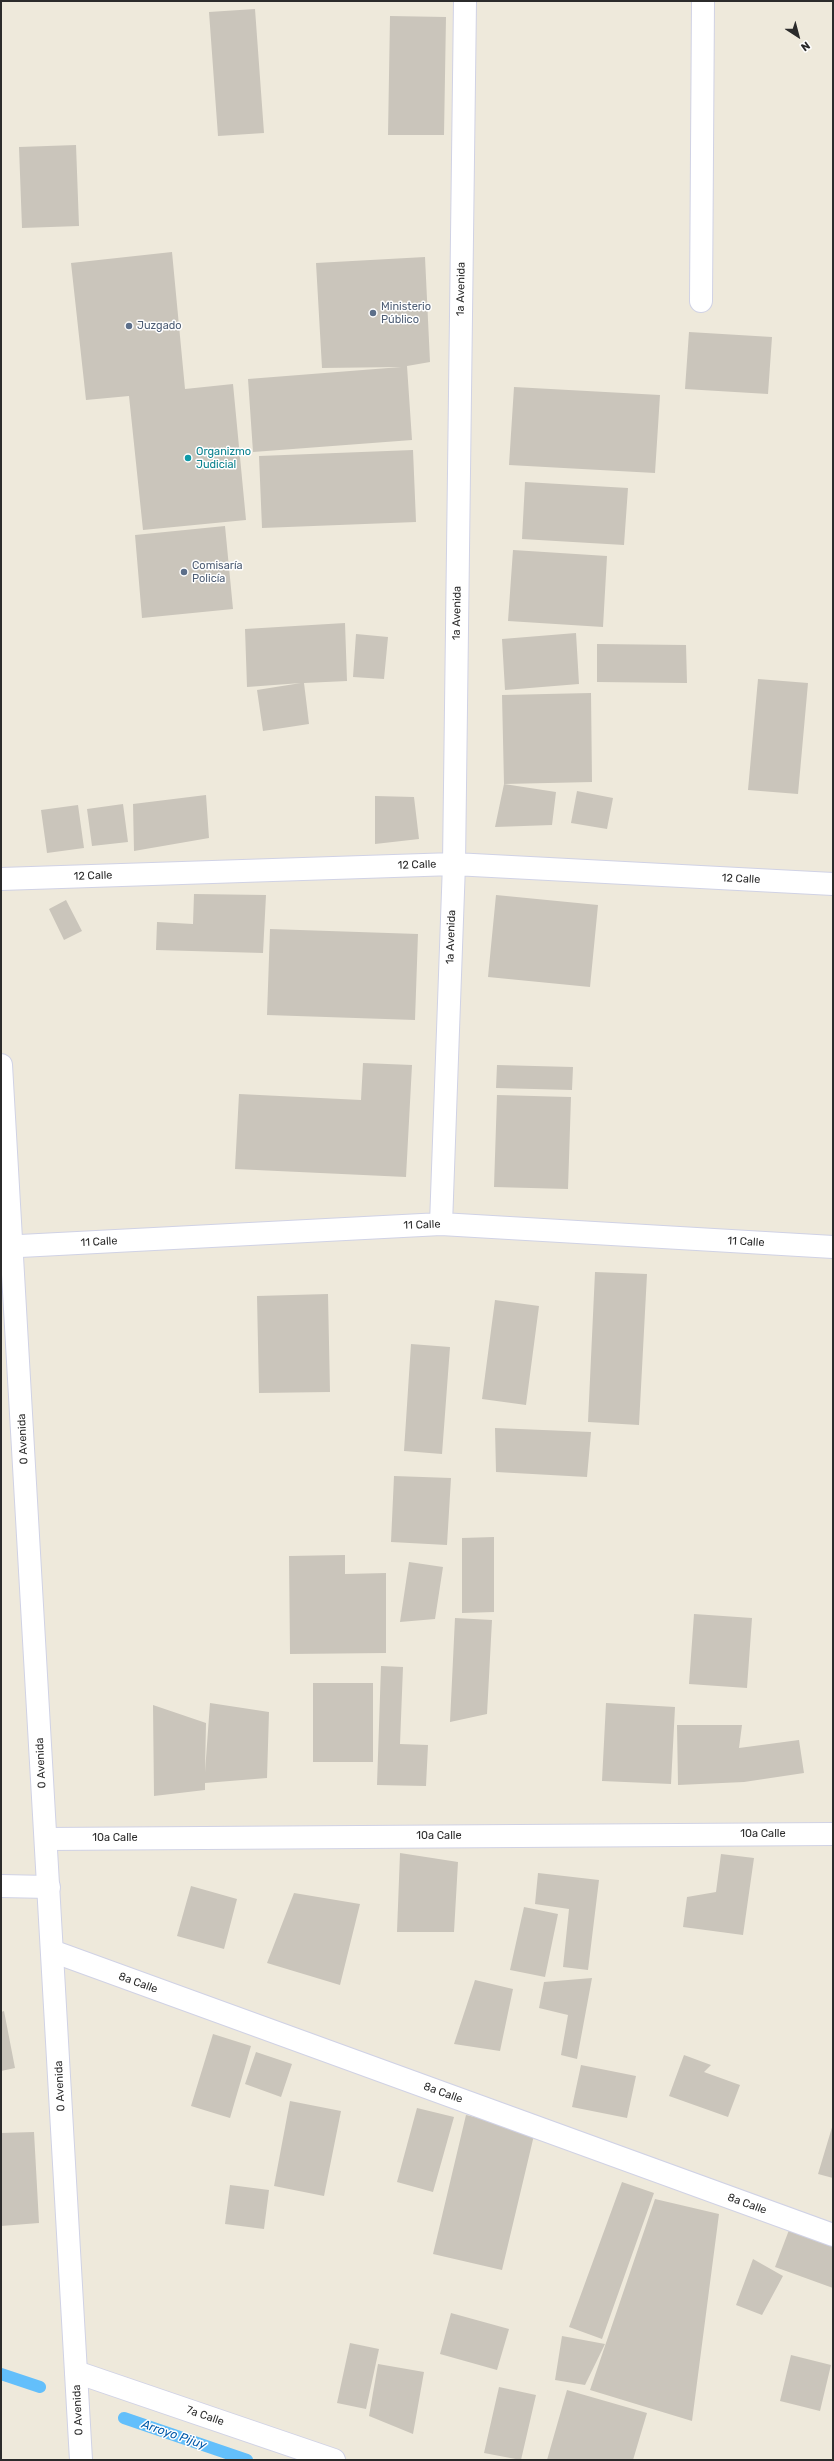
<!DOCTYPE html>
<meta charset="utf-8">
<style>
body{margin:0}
#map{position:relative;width:834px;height:2461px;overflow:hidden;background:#eee9db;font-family:Rubik,sans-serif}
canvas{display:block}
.frame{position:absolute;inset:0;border:2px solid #2b2b2b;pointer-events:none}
.north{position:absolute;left:778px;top:16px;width:40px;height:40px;-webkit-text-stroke:3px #fff;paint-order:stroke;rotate:144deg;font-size:11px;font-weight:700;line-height:16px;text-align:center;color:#2b2b2b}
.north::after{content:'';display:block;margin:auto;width:14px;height:18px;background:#2b2b2b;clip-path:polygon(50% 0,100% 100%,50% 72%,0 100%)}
</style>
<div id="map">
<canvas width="834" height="2461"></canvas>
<div class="frame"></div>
<div class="north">N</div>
</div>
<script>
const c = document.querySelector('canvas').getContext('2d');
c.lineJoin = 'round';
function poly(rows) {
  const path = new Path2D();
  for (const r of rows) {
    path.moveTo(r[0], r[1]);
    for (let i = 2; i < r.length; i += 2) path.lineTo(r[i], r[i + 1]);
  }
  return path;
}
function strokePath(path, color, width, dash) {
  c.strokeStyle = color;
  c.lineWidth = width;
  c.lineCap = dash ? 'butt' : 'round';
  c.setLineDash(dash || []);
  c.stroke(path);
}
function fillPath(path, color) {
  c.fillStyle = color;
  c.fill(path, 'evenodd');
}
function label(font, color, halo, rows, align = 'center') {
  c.font = font + ' Rubik,sans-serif';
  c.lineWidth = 3;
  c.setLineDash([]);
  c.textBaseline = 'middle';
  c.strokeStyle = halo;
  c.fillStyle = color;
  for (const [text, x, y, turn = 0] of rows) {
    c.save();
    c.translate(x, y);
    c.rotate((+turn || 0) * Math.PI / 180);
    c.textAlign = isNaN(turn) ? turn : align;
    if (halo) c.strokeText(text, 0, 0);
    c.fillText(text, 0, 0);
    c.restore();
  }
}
const stream = poly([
 [1,2374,40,2387],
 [124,2418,247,2460]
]);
const building = poly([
 [255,9,264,133,218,136,209,12],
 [390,16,446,17,444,135,388,135],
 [76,145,79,226,22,228,19,147],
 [172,252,185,389,233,384,246,520,143,530,129,396,86,400,71,263],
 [425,257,430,362,407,366,412,440,253,452,248,379,401,367,322,368,316,263],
 [689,332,772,337,768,394,685,389],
 [514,387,660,395,655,473,509,465],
 [413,450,416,522,262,528,259,456],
 [525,482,628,488,624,545,522,539],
 [225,526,233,609,142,618,135,535],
 [513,550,607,556,603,627,508,621],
 [345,623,347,681,304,683,309,724,263,731,257,690,301,683,247,687,245,629],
 [576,633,579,684,505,690,502,639],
 [356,634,388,637,384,679,353,677],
 [597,644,686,645,687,683,597,682],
 [758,679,808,683,798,794,748,790],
 [591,693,592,782,504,784,502,695],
 [504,784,556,792,552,825,495,827],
 [577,791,613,798,607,829,571,823],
 [206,795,209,838,134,851,133,804],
 [375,796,414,797,419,839,375,844],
 [123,804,128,842,92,846,87,809],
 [78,805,84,848,47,853,41,810],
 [194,894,266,895,263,953,156,950,157,922,193,924],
 [496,895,598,905,590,987,488,977],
 [66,900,82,931,64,940,49,909],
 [270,929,418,934,415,1020,267,1015],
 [363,1063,412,1065,406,1177,235,1169,239,1094,361,1100],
 [497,1065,573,1067,572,1090,496,1088],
 [497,1095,571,1097,568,1189,494,1187],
 [595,1272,647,1274,639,1425,588,1422],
 [328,1294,330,1392,259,1393,257,1296],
 [495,1300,539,1306,526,1405,482,1399],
 [411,1344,450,1347,442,1454,404,1451],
 [495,1428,591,1432,587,1477,496,1472],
 [394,1476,451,1478,447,1545,391,1542],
 [494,1537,494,1612,462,1613,462,1538],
 [345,1555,345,1574,386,1573,386,1653,290,1654,289,1556],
 [409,1562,443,1567,435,1619,400,1622],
 [694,1614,752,1618,747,1688,689,1684],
 [455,1618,492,1620,487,1714,450,1722],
 [381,1666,403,1667,400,1744,428,1745,426,1786,377,1785],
 [313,1683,373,1683,373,1762,313,1762],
 [210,1703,269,1712,267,1778,205,1783,205,1790,154,1796,153,1705,206,1723,205,1772],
 [606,1703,675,1707,671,1784,602,1781],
 [677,1725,742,1725,739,1748,799,1740,804,1773,744,1782,678,1785],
 [400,1853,458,1862,454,1932,397,1932],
 [721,1854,754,1858,743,1935,683,1927,687,1897,716,1892],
 [538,1873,599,1880,588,1970,563,1967,569,1909,535,1904],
 [191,1886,237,1899,224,1949,177,1936],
 [294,1893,360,1904,340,1985,267,1963],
 [524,1907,558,1914,545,1977,510,1970],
 [592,1978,577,2059,561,2055,568,2015,539,2008,544,1982],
 [475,1980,513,1989,500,2051,454,2044],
 [4,2011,15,2068,1,2071,1,2012],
 [213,2034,251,2046,230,2118,191,2106],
 [256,2052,292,2064,281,2097,245,2084],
 [684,2055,711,2065,704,2072,740,2085,728,2117,669,2096],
 [581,2065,636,2076,627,2118,572,2107],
 [290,2101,341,2111,324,2196,274,2186],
 [417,2108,454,2117,433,2192,397,2182],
 [466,2115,535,2131,502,2270,433,2254],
 [833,2124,833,2178,818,2174],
 [34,2132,39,2223,1,2226,1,2133],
 [622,2182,654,2193,602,2339,569,2327],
 [230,2185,269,2190,264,2229,225,2224],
 [655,2199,719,2214,692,2421,590,2390],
 [789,2230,833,2246,833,2288,775,2267],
 [753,2259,783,2276,762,2315,736,2305],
 [451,2313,509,2329,497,2370,440,2354],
 [562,2336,605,2344,585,2385,555,2380],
 [350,2343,379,2349,366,2409,337,2403],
 [791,2355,831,2365,820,2411,780,2401],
 [378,2364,424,2372,413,2434,369,2416],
 [499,2387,536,2395,521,2460,484,2453],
 [567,2390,647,2413,633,2460,547,2460]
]);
const service = poly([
 [701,301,703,1]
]);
const minor = poly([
 [1,879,454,864,833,884],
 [441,1224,454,864,465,1],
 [1,1247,441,1224,833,1247],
 [46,1839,833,1834],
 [1,1886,49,1887],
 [52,1951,833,2235],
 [76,2372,334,2460]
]);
const tertiary = poly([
 [1,1065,81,2460]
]);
const markers = [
 [373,313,4,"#5c6f8a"],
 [129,326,4,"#5c6f8a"],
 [188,458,4,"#0f9aa8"],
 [184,572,4,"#5c6f8a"]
];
const streetNames = [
 ["1a Avenida",461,289,-89],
 ["1a Avenida",457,613,-89],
 ["12 Calle",417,865,-2],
 ["12 Calle",93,876,-2],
 ["12 Calle",741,879,3],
 ["1a Avenida",451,937,-88],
 ["11 Calle",422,1225,-2],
 ["11 Calle",99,1242,-3],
 ["11 Calle",746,1242,3],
 ["0 Avenida",23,1439,-93],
 ["0 Avenida",41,1763,-93],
 ["10a Calle",763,1834],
 ["10a Calle",439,1836],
 ["10a Calle",115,1838],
 ["8a Calle",138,1983,20],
 ["0 Avenida",60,2086,-93],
 ["8a Calle",443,2093,20],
 ["8a Calle",747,2204,20],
 ["0 Avenida",78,2410,-93],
 ["7a Calle",205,2416,19]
];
const serviceNames = [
 ["Ministerio",381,307],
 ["Público",381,320],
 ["Juzgado",137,326],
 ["Comisaría",192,566],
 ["Policía",192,579]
];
const cultureNames = [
 ["Organizmo",196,452],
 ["Judicial",196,465]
];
const waterNames = [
 ["Arroyo Pijuy",174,2435,19]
];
strokePath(stream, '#63bffb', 12);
fillPath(building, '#cac5bb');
strokePath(service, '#d0d2e5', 24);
strokePath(minor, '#d0d2e5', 24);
strokePath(tertiary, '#d0d2e5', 24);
strokePath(service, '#fff', 22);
strokePath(minor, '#fff', 22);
strokePath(tertiary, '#fff', 22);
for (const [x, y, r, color] of markers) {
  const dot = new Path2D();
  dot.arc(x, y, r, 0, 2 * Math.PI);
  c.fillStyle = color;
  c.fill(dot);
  strokePath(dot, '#fff', 1.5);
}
label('11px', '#2b2b2b', '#fff', streetNames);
label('11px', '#4e5e75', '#fff', serviceNames, 'left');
label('11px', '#0d838f', '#fff', cultureNames, 'left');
label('italic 12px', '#0059aa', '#fff', waterNames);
</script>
